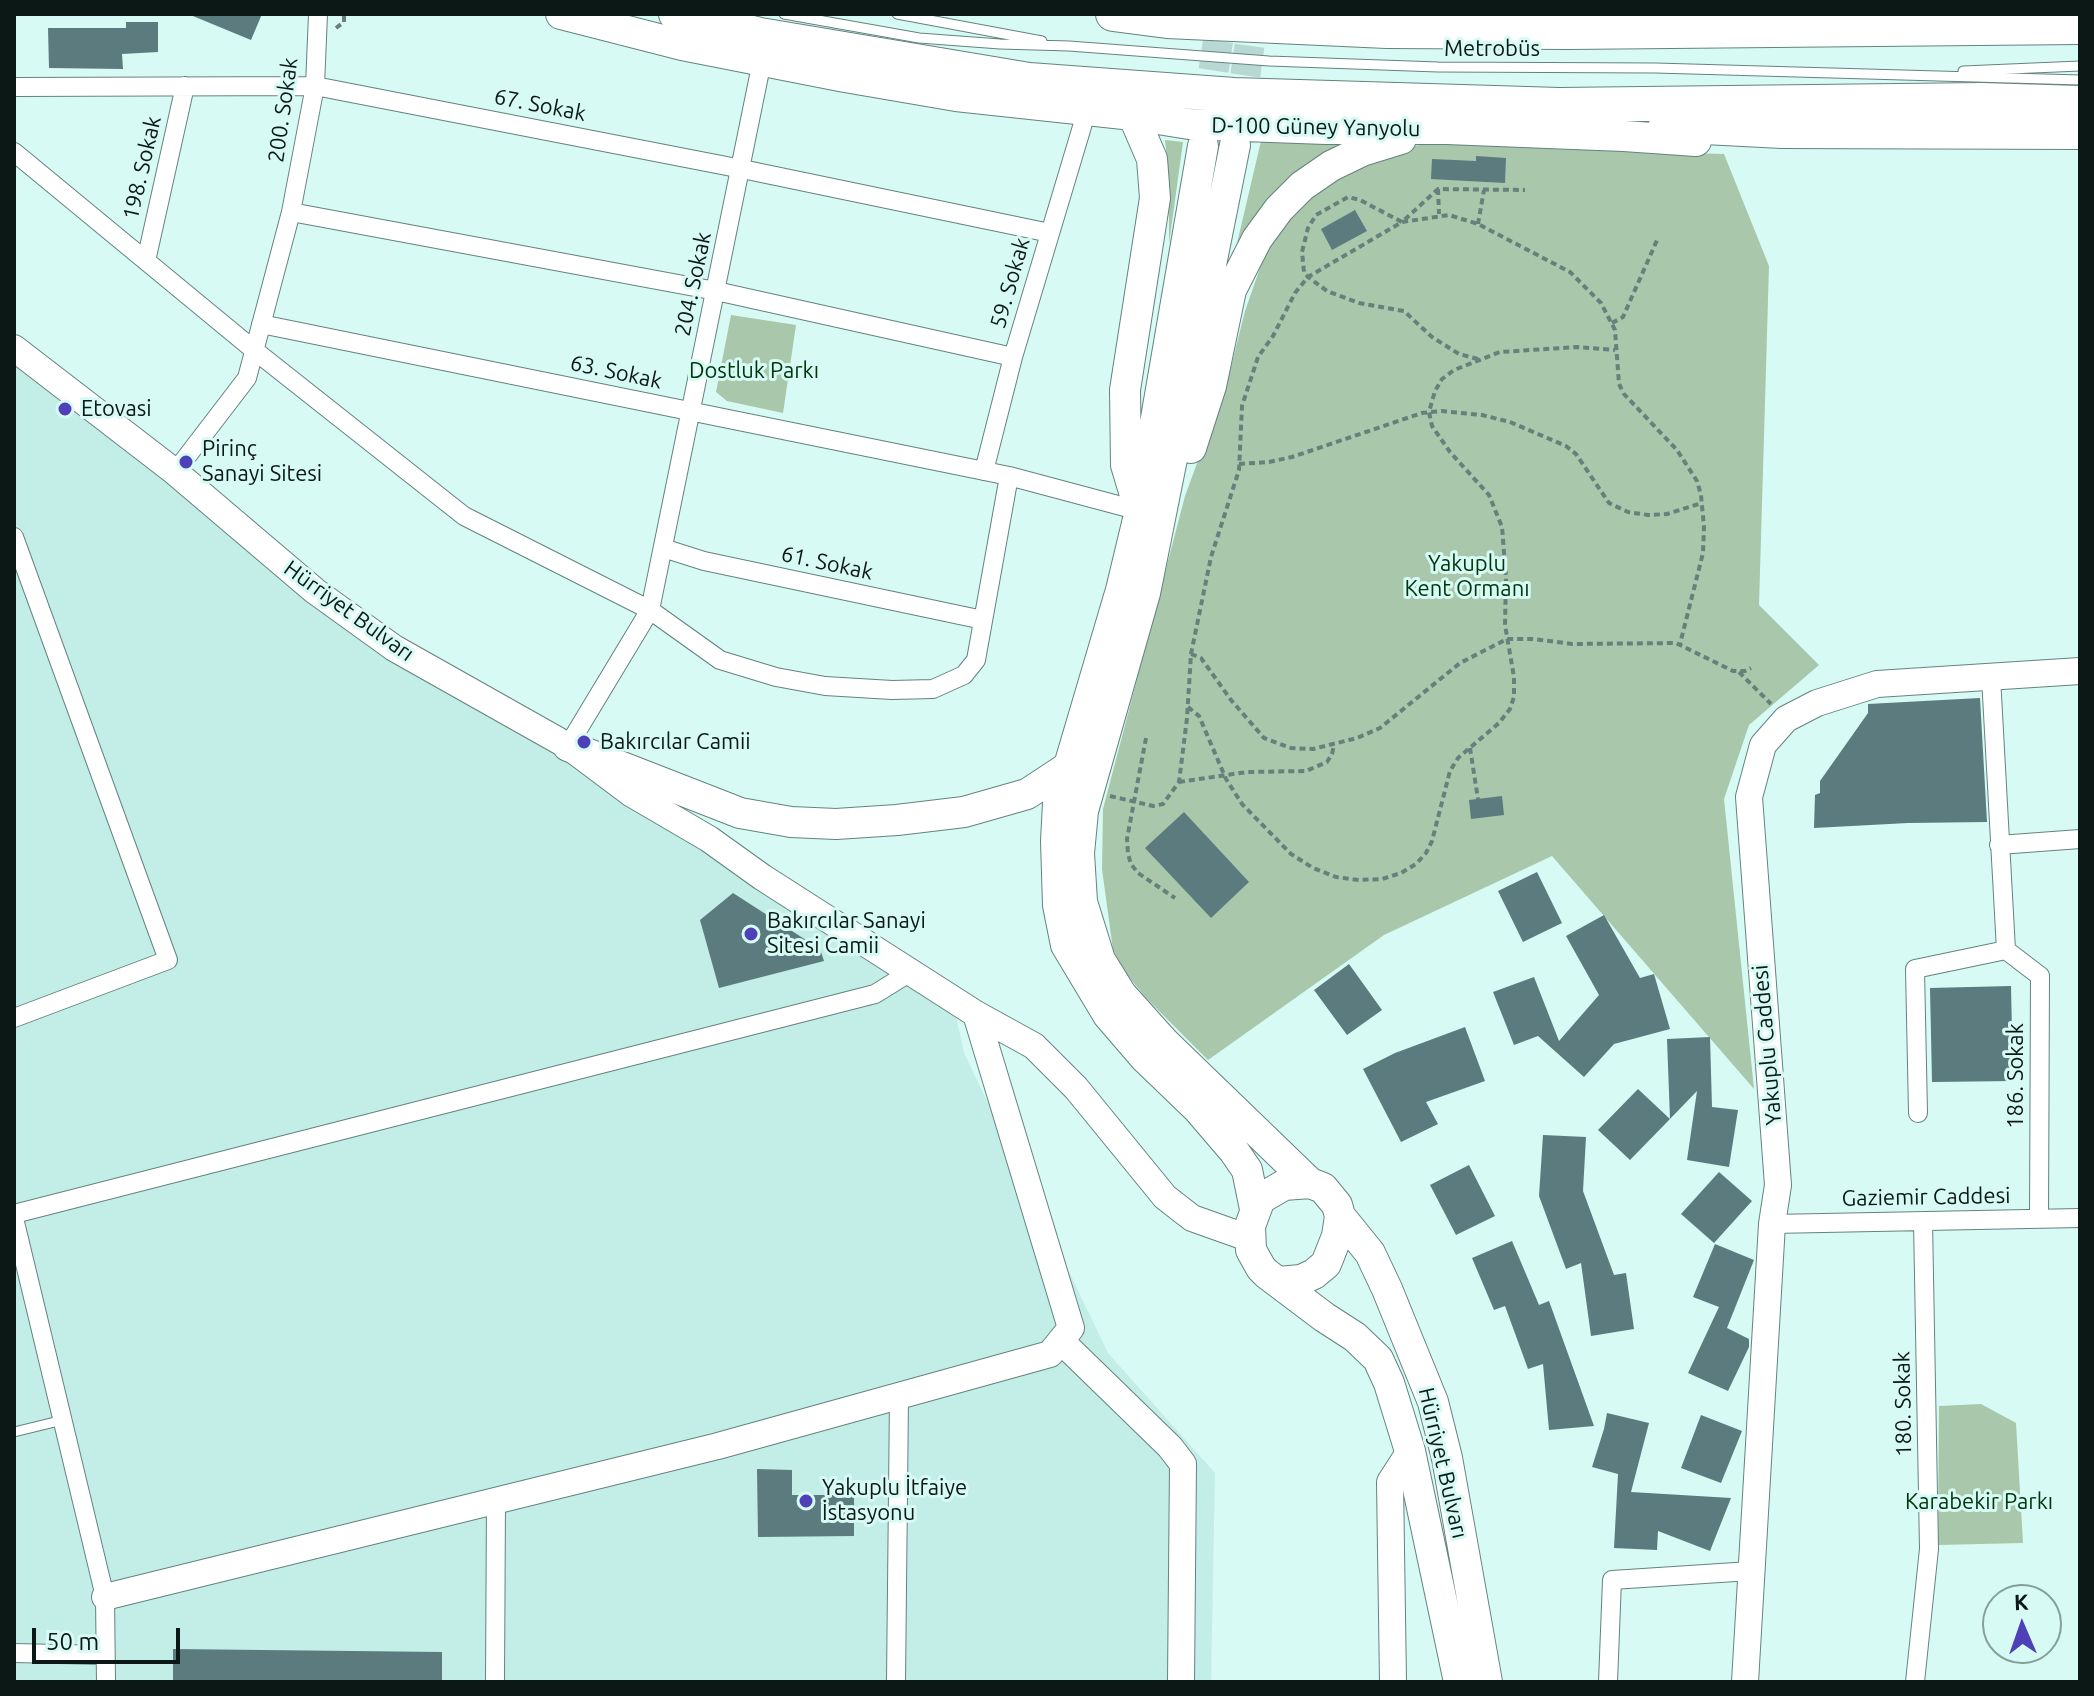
<!DOCTYPE html>
<meta charset="utf-8">
<style>
body{margin:0}
#map{position:relative;width:2094px;height:1696px;overflow:hidden;background:#d7faf4;font-family:Ubuntu,sans-serif}
canvas{display:block}
.frame{position:absolute;inset:0;border:16px solid #0b1816;pointer-events:none}
.north{position:absolute;left:1982px;top:1584px;width:80px;height:80px;box-sizing:border-box;background:#d7faf4;border:2px solid #85a09b;border-radius:50%;rotate:358deg;font-size:22px;font-weight:700;line-height:32px;text-align:center;color:#0b1816}
.north::after{content:'';display:block;margin:auto;width:28px;height:36px;background:#4e41b8;clip-path:polygon(50% 0,100% 100%,50% 72%,0 100%)}
.scale{position:absolute;left:32px;top:1628px;width:148px;height:36px;box-sizing:border-box;border:4px solid #0b1816;border-top:0;padding-left:10px;font-size:24px;line-height:28px;white-space:nowrap;color:#0b1816;-webkit-text-stroke:6px #d7faf4;paint-order:stroke}
</style>
<div id="map">
<canvas width="2094" height="1696"></canvas>
<div class="frame"></div>
<div class="north">K</div>
<div class="scale">50 m</div>
</div>
<script>
const c = document.querySelector('canvas').getContext('2d');
c.lineJoin = 'round';
function fillPath(path, color) {
  c.fillStyle = color;
  c.fill(path, 'evenodd');
}
function poly(rows) {
  const path = new Path2D();
  for (const r of rows) {
    path.moveTo(r[0], r[1]);
    for (let i = 2; i < r.length; i += 2) path.lineTo(r[i], r[i + 1]);
  }
  return path;
}
function strokePath(path, color, width, dash) {
  c.strokeStyle = color;
  c.lineWidth = width;
  c.lineCap = dash ? 'butt' : 'round';
  c.setLineDash(dash || []);
  c.stroke(path);
}
function label(font, color, halo, rows, align = 'center') {
  c.font = font + ' Ubuntu,sans-serif';
  c.lineWidth = 6;
  c.setLineDash([]);
  c.textBaseline = 'middle';
  c.strokeStyle = halo;
  c.fillStyle = color;
  for (const [text, x, y, turn = 0] of rows) {
    c.save();
    c.translate(x, y);
    c.rotate((+turn || 0) * Math.PI / 180);
    c.textAlign = isNaN(turn) ? turn : align;
    if (halo) c.strokeText(text, 0, 0);
    c.fillText(text, 0, 0);
    c.restore();
  }
}
const built = poly([
 [14,361,467,697,951,993,964,1053,1108,1353,1215,1473,1211,1682,14,1682]
]);
const green = poly([
 [1360,137,1231,269,1261,141],
 [1165,140,1183,142,1169,244,1169,176],
 [1443,140,1553,149,1724,154,1769,266,1759,605,1819,665,1749,725,1724,799,1754,1089,1552,856,1384,935,1208,1060,1146,998,1125,972,1113,950,1102,869,1103,809,1185,496,1228,379,1245,311,1267,248,1300,207,1333,180,1390,151],
 [731,315,796,325,783,413,727,401,716,392],
 [1981,1404,2016,1423,2023,1543,1938,1545,1939,1406]
]);
const building = poly([
 [188,14,262,14,251,40],
 [126,22,158,22,158,52,122,54,123,69,49,68,48,28,126,28],
 [1476,156,1506,158,1505,183,1431,179,1432,159,1476,161],
 [1355,210,1367,231,1332,250,1321,229],
 [1980,698,1987,822,1908,823,1814,828,1815,795,1820,793,1820,781,1868,713,1868,704],
 [1502,796,1504,815,1471,819,1469,800],
 [1184,812,1249,882,1211,918,1145,848],
 [1537,872,1562,923,1523,942,1498,891],
 [733,893,820,949,824,961,719,988,700,920],
 [1604,915,1640,978,1654,974,1670,1029,1614,1044,1584,1077,1538,1036,1514,1045,1493,992,1534,977,1559,1041,1599,995,1566,936],
 [1349,964,1382,1010,1347,1035,1314,990],
 [2011,986,2013,1081,1932,1082,1930,988],
 [1465,1027,1485,1081,1426,1102,1438,1124,1401,1142,1363,1069,1395,1053],
 [1710,1037,1712,1107,1738,1110,1729,1167,1687,1160,1697,1091,1670,1119,1667,1039],
 [1638,1089,1670,1119,1630,1160,1598,1130],
 [1543,1135,1586,1137,1583,1191,1614,1275,1626,1273,1634,1329,1591,1336,1581,1263,1566,1269,1539,1196],
 [1469,1165,1495,1216,1456,1235,1430,1185],
 [1719,1172,1752,1201,1714,1243,1681,1214],
 [1512,1241,1539,1305,1549,1301,1594,1426,1549,1430,1543,1364,1528,1369,1505,1306,1494,1310,1472,1258],
 [1715,1244,1754,1260,1727,1328,1749,1339,1749,1347,1728,1391,1688,1373,1719,1307,1693,1297],
 [1607,1413,1649,1423,1631,1492,1731,1498,1710,1551,1658,1531,1657,1550,1614,1548,1618,1474,1592,1467,1604,1429],
 [1701,1415,1742,1431,1721,1483,1681,1468],
 [757,1469,792,1470,792,1495,854,1495,854,1536,758,1537],
 [173,1649,442,1652,442,1682,173,1682]
]);
const primaryTunnel = poly([
 [1207,115,1222,14],
 [1239,120,1254,14]
]);
const path = poly([
 [336,28,344,22,344,14],
 [1438,189,1439,214],
 [1478,224,1484,190],
 [1612,323,1623,317,1658,238],
 [1478,359,1459,354,1432,337,1404,311,1359,303,1327,291,1308,277,1304,272,1302,252,1308,228,1316,215,1348,197,1360,200,1402,222,1438,189,1525,190],
 [1239,464,1269,462,1292,457,1422,413,1442,411,1482,415,1510,422,1566,446,1576,454,1609,503,1628,512,1648,515,1667,514,1702,503],
 [1191,654,1201,658,1231,700,1264,738,1291,748,1313,749,1357,738,1380,728,1460,663,1507,639,1533,639,1572,644,1676,643,1733,671,1745,671,1751,668],
 [1739,672,1771,704],
 [1188,707,1199,716,1226,779,1242,804,1291,854,1313,868,1336,877,1359,880,1382,879,1401,873,1416,864,1426,853,1432,841,1450,771,1458,758,1499,723,1510,709,1514,697,1514,677,1505,625,1506,577,1502,527,1489,495,1450,452,1432,426,1429,412,1435,391,1442,379,1454,370,1500,352,1577,347,1615,350],
 [1146,738,1127,839,1128,854,1131,864,1138,873,1175,898],
 [1470,748,1478,799],
 [1179,782,1247,772,1306,771,1327,762,1332,754,1334,745],
 [1110,796,1153,806,1163,804,1179,782,1187,718,1191,654,1211,557,1239,470,1242,406,1258,357,1273,336,1295,293,1308,277,1402,222,1449,215,1478,224,1570,272,1601,303,1615,330,1619,384,1624,394,1677,450,1697,481,1701,495,1704,527,1703,553,1680,644]
]);
const lane = poly([
 [784,14,919,38,1000,44,1069,46,1269,61,1438,67,1655,68,2080,80],
 [897,14,1042,41],
 [1963,71,2080,66],
 [14,1432,63,1420]
]);
const street = poly([
 [762,61,650,610,720,660,776,677,825,686,892,690,933,689,964,675,976,660,1009,476],
 [14,87,315,86,742,169,1050,233],
 [14,152,254,350,464,516,650,610,568,746],
 [291,212,315,86,318,14],
 [146,261,185,86],
 [261,324,1009,476,1140,511],
 [984,471,1013,357,1087,110],
 [175,472,247,378,291,212,716,291,1013,357],
 [14,537,168,960,14,1018],
 [663,548,704,561,983,620],
 [1991,677,2006,950,2040,976,2039,1219],
 [1999,845,2080,839],
 [1918,1113,1915,969,2006,950],
 [14,1214,875,994,912,971],
 [14,1218,105,1597,106,1682],
 [1772,1224,2080,1218],
 [14,1653,105,1655],
 [495,1682,496,1501],
 [896,1682,899,1397],
 [1608,1682,1612,1580,1751,1571],
 [1915,1682,1929,1549,1923,1221]
]);
const secondary = poly([
 [14,348,175,472,315,591,394,648,568,746,632,794,709,839,762,877,976,1014,1034,1046,1076,1088,1165,1197,1192,1218,1251,1239],
 [1061,1341,1170,1447,1183,1464,1181,1682],
 [105,1597,718,1446,1050,1354,1071,1328,976,1014],
 [1393,1682,1390,1482,1410,1451],
 [1745,1682,1772,1224,1778,1185,1749,797,1763,745,1786,719,1817,703,1877,684,2080,671]
]);
const primary = poly([
 [561,14,682,45,845,77,956,96,1133,115,1189,124,1326,129,1447,129,1624,136,1696,141],
 [1133,115,1152,159,1155,198,1125,390,1126,465,1138,505],
 [1235,145,1145,593,1083,811,1079,853,1082,902,1100,960,1121,994,1164,1042,1310,1183,1323,1188,1337,1205,1340,1216,1337,1236,1326,1264,1314,1274,1301,1280,1278,1282],
 [1203,146,1140,511,1121,590,1058,803,1056,841,1058,905,1066,945,1108,1015,1145,1058,1198,1109,1234,1151,1247,1170,1255,1209],
 [1191,448,1211,386,1231,290,1257,239,1279,209,1302,186,1331,166,1362,151,1401,139],
 [568,746,740,813,791,822,836,824,897,820,964,812,1027,794,1068,767],
 [1310,1183,1284,1185,1260,1199,1250,1226,1251,1250,1261,1268,1267,1274,1324,1317,1355,1337,1378,1359,1389,1383,1410,1451,1459,1682],
 [1340,1216,1370,1253,1387,1289,1433,1402,1447,1458,1487,1682]
]);
const highway = poly([
 [676,14,760,35,1029,80,1234,95,1559,105,1982,100,2080,103],
 [1113,14,1167,21,1387,31,1569,32,2080,27],
 [1666,125,1782,131,2080,132]
]);
const markers = [
 [65,409,8,"#4e41b8"],
 [186,462,8,"#4e41b8"],
 [584,742,8,"#4e41b8"],
 [751,934,8,"#4e41b8"],
 [806,1501,8,"#4e41b8"]
];
const streetNames = [
 ["Metrobüs",1492,49],
 ["67. Sokak",540,105,11],
 ["200. Sokak",283,110,-82],
 ["D-100 Güney Yanyolu",1316,127,1],
 ["198. Sokak",142,168,-77],
 ["59. Sokak",1010,283,-74],
 ["204. Sokak",693,284,-78],
 ["63. Sokak",616,372,12],
 ["61. Sokak",827,563,12],
 ["Hürriyet Bulvarı",349,611,36],
 ["Yakuplu Caddesi",1767,1045,-95],
 ["186. Sokak",2016,1076,-90],
 ["Gaziemir Caddesi",1926,1197,-1],
 ["180. Sokak",1903,1404,-91],
 ["Hürriyet Bulvarı",1443,1463,77]
];
const parkNames = [
 ["Dostluk Parkı",754,371],
 ["Yakuplu",1467,564],
 ["Kent Ormanı",1467,589],
 ["Karabekir Parkı",1979,1502]
];
const poiNames = [
 ["Etovasi",81,409],
 ["Pirinç",202,449],
 ["Sanayi Sitesi",202,474],
 ["Bakırcılar Camii",600,742],
 ["Bakırcılar Sanayi",767,921],
 ["Sitesi Camii",767,946],
 ["Yakuplu İtfaiye",822,1488],
 ["İstasyonu",822,1513]
];
fillPath(built, '#c2eee7');
fillPath(green, '#a9c7aa');
fillPath(building, '#5b7b7f');
strokePath(primaryTunnel, '#b8d8d3', 30, [30, 15]);
strokePath(lane, '#64837f', 11);
strokePath(street, '#64837f', 20);
strokePath(secondary, '#64837f', 28);
strokePath(primary, '#64837f', 32);
strokePath(highway, '#64837f', 36);
strokePath(path, '#68807c', 4, [6, 4]);
strokePath(lane, '#fff', 9);
strokePath(street, '#fff', 18);
strokePath(secondary, '#fff', 26);
strokePath(primary, '#fff', 30);
strokePath(highway, '#fff', 34);
for (const [x, y, r, color] of markers) {
  const dot = new Path2D();
  dot.arc(x, y, r, 0, 2 * Math.PI);
  c.fillStyle = color;
  c.fill(dot);
  strokePath(dot, '#d7faf4', 3);
}
label('22px', '#0b1816', '#d7faf4', streetNames);
label('22px', '#00360b', '#d7faf4', parkNames);
label('22px', '#0b1816', '#d7faf4', poiNames, 'left');
</script>
